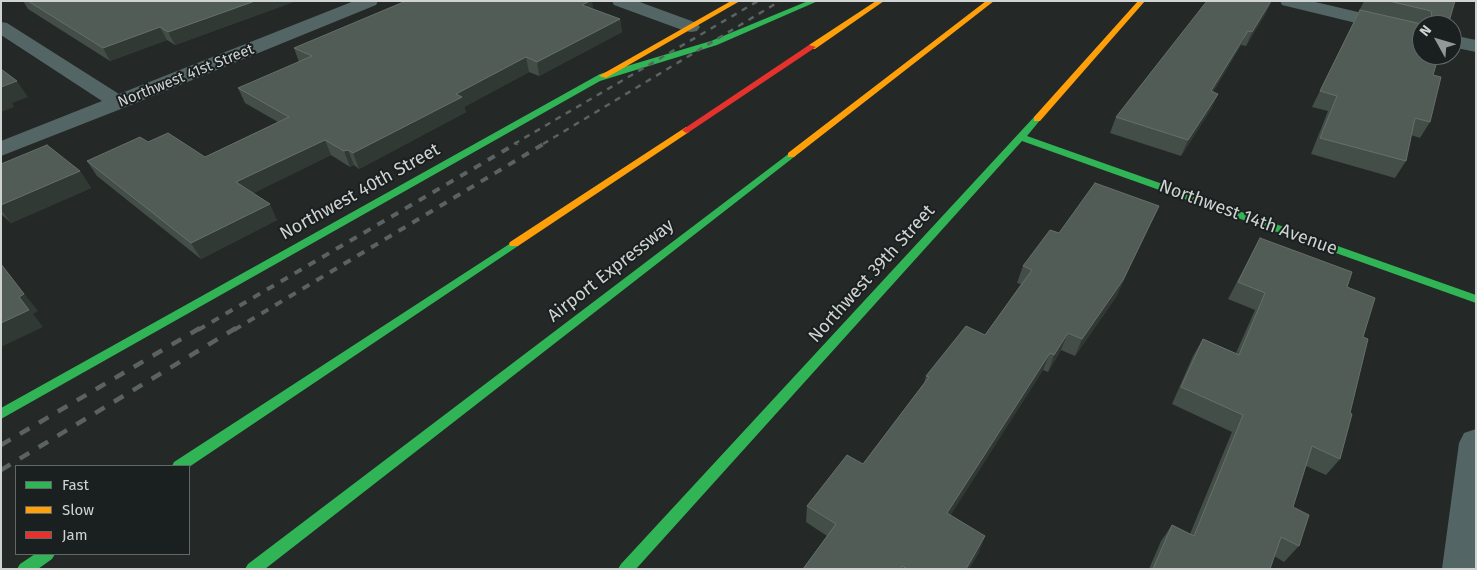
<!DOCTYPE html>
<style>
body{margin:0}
#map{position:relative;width:1477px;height:570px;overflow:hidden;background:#242927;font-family:"Fira Sans",sans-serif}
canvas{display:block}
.frame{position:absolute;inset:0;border:2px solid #cfd3d2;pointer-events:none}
.legend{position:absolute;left:15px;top:465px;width:175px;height:90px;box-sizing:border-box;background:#1a201f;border:1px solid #626867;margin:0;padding:6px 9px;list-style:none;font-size:15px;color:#cfd3d2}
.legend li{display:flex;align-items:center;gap:10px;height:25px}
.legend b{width:25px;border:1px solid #626867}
.north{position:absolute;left:1412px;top:15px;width:50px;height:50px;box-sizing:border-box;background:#1a201f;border:1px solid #626867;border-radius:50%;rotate:309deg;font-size:14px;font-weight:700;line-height:20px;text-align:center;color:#cfd3d2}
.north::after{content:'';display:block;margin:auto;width:18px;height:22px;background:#939896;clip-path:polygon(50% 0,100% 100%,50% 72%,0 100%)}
</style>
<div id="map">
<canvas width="1477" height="570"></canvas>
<div class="frame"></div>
<ul class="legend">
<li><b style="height:6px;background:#30b455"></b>Fast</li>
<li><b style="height:6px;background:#ff9f0a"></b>Slow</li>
<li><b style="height:6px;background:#e5322d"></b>Jam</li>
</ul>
<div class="north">N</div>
</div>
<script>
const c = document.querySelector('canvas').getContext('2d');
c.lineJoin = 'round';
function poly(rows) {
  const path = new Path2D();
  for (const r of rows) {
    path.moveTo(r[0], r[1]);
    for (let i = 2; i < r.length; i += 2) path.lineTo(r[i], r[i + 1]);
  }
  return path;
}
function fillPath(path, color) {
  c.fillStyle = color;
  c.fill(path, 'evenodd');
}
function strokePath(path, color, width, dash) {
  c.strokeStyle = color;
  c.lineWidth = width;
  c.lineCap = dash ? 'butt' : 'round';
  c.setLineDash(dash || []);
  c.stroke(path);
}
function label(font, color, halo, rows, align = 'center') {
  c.font = font + ' "Fira Sans",sans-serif';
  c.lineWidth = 4;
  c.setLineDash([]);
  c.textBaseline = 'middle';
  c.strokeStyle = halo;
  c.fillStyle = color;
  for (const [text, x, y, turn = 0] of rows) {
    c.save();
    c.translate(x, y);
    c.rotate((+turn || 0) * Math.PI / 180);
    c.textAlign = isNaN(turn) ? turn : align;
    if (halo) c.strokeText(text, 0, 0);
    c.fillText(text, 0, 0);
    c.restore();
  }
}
const street = poly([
 [354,1,378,1,376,5,126,107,1,156,1,141,102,101,1,35,1,22,7,23,119,94,354,1],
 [612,1,637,1,697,23,700,27,697,31,691,32,685,31,614,5,612,1],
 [1280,1,1311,1,1422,27,1422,39,1282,5,1280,1],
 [1452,35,1476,40,1476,52,1452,47,1452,35],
 [1476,429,1476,569,1442,569,1459,443,1464,433,1476,429]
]);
const fast = poly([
 [808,1,818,1,717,45,600,81,1,419,1,408,600,74,711,41,808,1],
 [1037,116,1041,119,1027,136,1476,295,1476,303,1022,141,636,569,618,569,621,564,1034,117,1037,116],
 [791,152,796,155,794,157,265,569,245,569,248,564,791,152],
 [514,241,518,242,519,244,518,246,189,467,172,466,174,462,514,241],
 [35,554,55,554,52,559,38,569,17,569,20,564,35,554]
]);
const slow = poly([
 [731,1,740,1,606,78,599,76,731,1],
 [876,1,884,1,815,49,809,49,809,45,876,1],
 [986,1,994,1,794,157,788,157,788,153,986,1],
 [1138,1,1145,1,1040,121,1034,121,1034,117,1138,1],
 [686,127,690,130,689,132,518,246,510,246,509,244,510,242,686,127]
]);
const jam = poly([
 [809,45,816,47,689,132,686,133,682,130,809,45]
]);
const railFar2 = poly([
 [514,144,758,1],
 [543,144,780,1]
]);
const railFar1 = poly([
 [198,330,517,143],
 [234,330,545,143]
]);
const rail = poly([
 [1,445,200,328],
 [1,470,236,328]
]);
const wall = poly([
 [23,1,296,1,175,45,167,40,110,61,28,9],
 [1364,1,1455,1,1448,25,1422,25,1433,75,1430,122,1420,138,1411,135,1406,161,1395,178,1311,154,1328,111,1312,107],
 [593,9,620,19,622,32,539,76,529,72,464,107,466,112,359,169,354,165,350,167,331,155,253,193,277,220,201,259,97,176,87,161,148,142,205,157,278,122,245,103,238,88,299,62,294,48],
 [1267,11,1246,46,1241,45,1213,92,1218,94,1211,109,1181,156,1110,133,1116,117],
 [1,164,80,171,91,188,11,223,1,214],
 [1151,222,1116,297,1075,356,1061,350,1048,372,1043,370,950,515,979,552,969,569,803,569,827,536,806,522,807,506,863,464,924,383,926,376,985,335,1021,284,1017,283,1023,266,1059,233],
 [1260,238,1347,287,1363,337,1350,413,1340,459,1326,475,1306,466,1293,507,1299,546,1284,562,1274,556,1270,569,1149,569,1161,541,1172,525,1190,534,1232,432,1172,404,1193,356,1203,339,1236,353,1255,310,1228,299]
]);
const shadedWall = poly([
 [255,1,296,1,175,45,168,32],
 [590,1,592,1,594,14,582,5],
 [1271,1,1272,1,1267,11,1246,46,1252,32],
 [620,19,622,32,539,76,537,62],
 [160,27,167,40,110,61,103,48],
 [1248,31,1241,45,1204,107,1211,91],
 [526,57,529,72,464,107,466,112,359,169,353,153,456,94],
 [17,81,28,97,12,103,14,107,1,112,1,87],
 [1218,94,1211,109,1181,156,1188,140],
 [325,140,331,155,244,198,236,182],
 [348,150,354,165,350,167,344,151],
 [80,171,91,188,11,223,1,210,1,205],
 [270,204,277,220,201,259,191,243],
 [1159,206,1116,297,1075,356,1082,339],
 [1,264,38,311,33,314,43,327,1,347,1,323,19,297],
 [1068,333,1061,350,1048,372,1054,355],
 [1050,353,1043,370,942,529,947,513],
 [985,536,979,552,969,569,966,569]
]);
const building = poly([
 [28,1,255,1,168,32,160,27,103,48,28,1],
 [406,1,590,1,582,5,620,19,537,62,526,57,456,94,462,97,353,153,348,150,344,151,325,140,236,182,270,204,191,243,87,161,140,137,148,142,168,133,205,157,289,117,238,88,312,56,294,48,406,1],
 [1207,1,1271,1,1252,32,1248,31,1211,91,1218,94,1188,140,1116,117,1207,1],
 [1389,1,1455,1,1448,25,1432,25,1433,24,1431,11,1389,1],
 [1360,10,1426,25,1422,25,1422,55,1439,55,1433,75,1441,77,1430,122,1415,118,1406,161,1320,138,1337,96,1320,91,1360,10],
 [1,69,17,81,1,87,1,69],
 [47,145,80,171,1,205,1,164,47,145],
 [1095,183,1159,206,1123,280,1082,339,1068,333,1054,355,1050,353,947,513,985,536,966,569,907,569,902,566,900,569,803,569,836,524,807,506,847,455,863,464,929,377,926,376,966,326,985,335,1032,270,1023,266,1050,230,1059,233,1095,183],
 [1260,238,1352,272,1347,287,1375,298,1363,337,1368,339,1350,413,1352,414,1340,459,1312,446,1293,507,1309,515,1299,546,1281,537,1270,569,1153,569,1172,525,1194,536,1243,415,1181,387,1203,339,1239,355,1265,293,1238,282,1260,238],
 [1,264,24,294,19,297,29,310,1,323,1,264]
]);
const farStreetnames = [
 ["Northwest 41st Street",186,76,-22]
];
const streetNames = [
 ["Northwest 40th Street",360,192,-29],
 ["Northwest 14th Avenue",1248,218,20],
 ["Airport Expressway",611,271,-38],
 ["Northwest 39th Street",872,274,-48]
];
fillPath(street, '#546565');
fillPath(fast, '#30b455');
fillPath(slow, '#ff9f0a');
fillPath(jam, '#e5322d');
strokePath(railFar2, '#5a6362', 2.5, [6, 6]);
strokePath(railFar1, '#5a6362', 4, [8, 8]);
strokePath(rail, '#5a6362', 4.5, [11, 11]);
fillPath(wall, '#444e48');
fillPath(shadedWall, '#313935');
fillPath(building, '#525c57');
strokePath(building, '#666f6a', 1);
label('15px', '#cfd3d2', '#1a201f', farStreetnames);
label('18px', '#cfd3d2', '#1a201f', streetNames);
</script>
